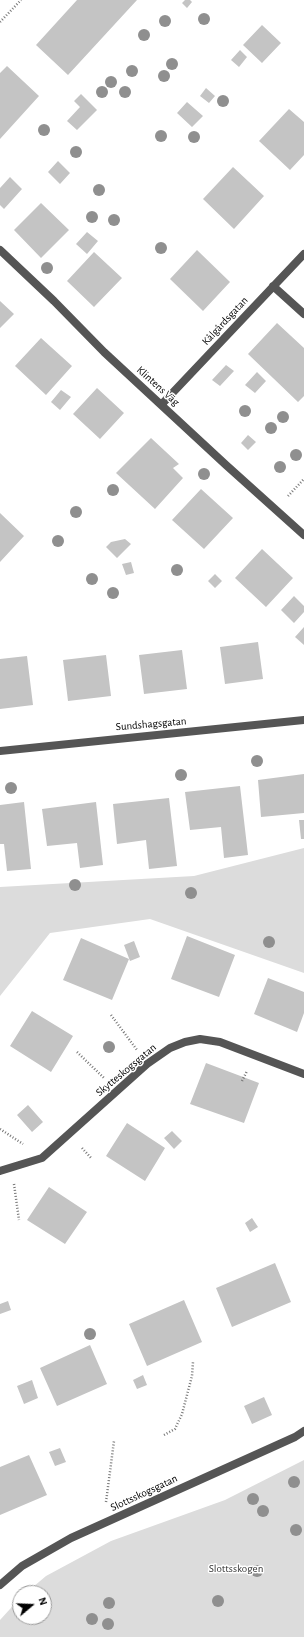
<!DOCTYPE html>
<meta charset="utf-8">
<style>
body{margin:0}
#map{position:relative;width:304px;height:1637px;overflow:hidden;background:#fff;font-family:"Alegreya Sans",sans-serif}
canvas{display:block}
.north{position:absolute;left:12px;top:1585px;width:40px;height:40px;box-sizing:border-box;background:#fff;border:1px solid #999;border-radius:50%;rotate:71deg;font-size:11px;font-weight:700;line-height:16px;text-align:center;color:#000}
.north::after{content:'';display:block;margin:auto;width:14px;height:18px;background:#000;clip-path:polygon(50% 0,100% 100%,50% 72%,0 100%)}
</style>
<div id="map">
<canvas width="304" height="1637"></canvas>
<div class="north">N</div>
</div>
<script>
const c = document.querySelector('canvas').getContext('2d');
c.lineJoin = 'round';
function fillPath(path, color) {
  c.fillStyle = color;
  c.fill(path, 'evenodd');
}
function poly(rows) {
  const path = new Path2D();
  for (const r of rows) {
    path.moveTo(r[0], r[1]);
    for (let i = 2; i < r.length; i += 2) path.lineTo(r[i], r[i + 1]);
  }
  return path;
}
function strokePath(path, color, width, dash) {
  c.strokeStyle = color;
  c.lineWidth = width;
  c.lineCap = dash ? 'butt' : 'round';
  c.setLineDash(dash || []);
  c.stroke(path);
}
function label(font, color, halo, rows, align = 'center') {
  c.font = font + ' "Alegreya Sans",sans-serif';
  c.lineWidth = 3;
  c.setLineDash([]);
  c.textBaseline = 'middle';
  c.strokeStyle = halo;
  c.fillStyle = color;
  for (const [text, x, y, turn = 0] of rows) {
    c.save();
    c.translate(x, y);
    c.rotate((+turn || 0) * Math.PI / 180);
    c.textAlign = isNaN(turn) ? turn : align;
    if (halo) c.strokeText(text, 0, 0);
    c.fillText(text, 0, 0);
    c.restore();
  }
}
const green = poly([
 [304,848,304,973,150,919,50,933,0,996,0,887,194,876],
 [304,1460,304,1637,0,1637,0,1620,20,1598,20,1617,44,1617,44,1593,26,1593,46,1576,111,1541,225,1500]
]);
const building = poly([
 [77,0,137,0,68,75,36,45],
 [185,0,190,0,192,2,187,8,182,3],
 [262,25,281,43,262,63,243,45],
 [240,50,247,57,239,67,231,60],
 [7,66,39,96,0,139,0,73],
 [206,88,215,96,209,103,200,96],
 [81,94,97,110,77,130,67,121,80,107,74,101],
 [187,102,203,116,192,127,177,113],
 [289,109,304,122,304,155,290,170,259,141],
 [58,161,70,173,60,184,48,172],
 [233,167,264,196,234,229,203,199],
 [10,177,22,189,4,209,0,205,0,188],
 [41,203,69,230,41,258,14,230],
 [87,232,98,241,87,254,76,244],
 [197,250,230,282,203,311,170,279],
 [94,252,122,278,94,307,67,281],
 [0,301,14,314,0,328],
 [277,323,304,348,304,396,298,402,248,354],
 [41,338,72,366,46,395,15,366],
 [226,365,234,371,220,386,212,380],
 [257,372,266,381,255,393,245,385],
 [97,388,124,413,100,439,73,414],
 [61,390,71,397,60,410,51,402],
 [248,435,256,442,248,450,241,443],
 [151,438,179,464,173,468,183,478,155,509,116,473],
 [201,489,233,518,204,549,172,520],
 [0,513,24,536,0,562],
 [125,539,131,544,117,558,106,547,111,542],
 [262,549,293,578,266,607,235,578],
 [131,562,134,573,126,575,122,564],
 [215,574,222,581,215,588,208,581],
 [294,596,304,606,304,612,294,623,281,610],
 [304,627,304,645,295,637],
 [258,642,263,679,225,684,220,647],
 [182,650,187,689,144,694,139,655],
 [106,655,111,696,68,701,63,660],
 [27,656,33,705,0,709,0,659],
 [304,774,304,813,261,817,258,780],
 [240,786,248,855,224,858,221,827,190,830,185,792],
 [169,798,177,866,149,869,146,840,117,844,113,804],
 [24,802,31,869,7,871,4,844,0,844,0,805],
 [96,802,103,865,80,868,77,843,47,846,42,809],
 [299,820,304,820,304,839,301,839],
 [187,936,235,955,219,997,171,979],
 [81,938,129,959,112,1000,63,980],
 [134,941,140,957,130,961,124,945],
 [268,978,304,992,304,1013,297,1032,254,1014],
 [32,1011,73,1036,51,1072,10,1046],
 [206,1063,259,1083,244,1123,190,1104],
 [28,1105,43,1122,32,1132,17,1115],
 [127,1123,165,1148,145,1181,106,1156],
 [172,1131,182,1141,174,1149,164,1138],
 [49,1187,87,1212,65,1244,27,1220],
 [252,1218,258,1227,250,1232,245,1223],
 [275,1263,291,1302,232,1327,216,1288],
 [184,1300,202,1342,147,1366,129,1324],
 [8,1301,11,1310,0,1314,0,1304],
 [90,1345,107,1384,57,1406,40,1368],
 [143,1375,147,1385,137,1389,133,1380],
 [32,1380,38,1398,24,1404,17,1386],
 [264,1397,272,1415,252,1424,244,1406],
 [60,1448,66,1462,55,1466,49,1452],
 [29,1455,47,1495,0,1515,0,1467]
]);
const path = poly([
 [0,22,21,0],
 [288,496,304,479],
 [111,1015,137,1050],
 [77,1052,104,1078],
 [242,1081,247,1071],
 [0,1129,23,1144],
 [82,1148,92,1159],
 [14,1184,19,1220],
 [164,1435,175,1429,182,1414,192,1376,193,1362],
 [106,1502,114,1441]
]);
const street = poly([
 [0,250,54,301,104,352,226,465,304,535],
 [273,286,304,314],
 [162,404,304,254],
 [0,751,304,720],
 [0,1171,42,1158,147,1064,170,1048,185,1042,200,1039,220,1042,304,1074],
 [0,1585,22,1566,71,1538,295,1437,304,1431]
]);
const trees = [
 [204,19],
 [165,21],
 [144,35],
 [172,64],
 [132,71],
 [164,76],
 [111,82],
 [102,92],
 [125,92],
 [223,101],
 [44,130],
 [161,136],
 [194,137],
 [76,152],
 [99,190],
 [92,217],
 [114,220],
 [161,248],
 [47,268],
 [245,411],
 [283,417],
 [271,428],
 [296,455],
 [280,467],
 [204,474],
 [113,490],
 [76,512],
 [58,541],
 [177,570],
 [92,579],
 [113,593],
 [257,761],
 [181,775],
 [11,788],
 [75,885],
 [191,893],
 [269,942],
 [109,1047],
 [90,1334],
 [294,1482],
 [253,1499],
 [263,1511],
 [296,1530],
 [257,1571],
 [218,1601],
 [109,1603],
 [92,1619],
 [108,1624]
];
const streetNames = [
 ["Kålgårdsgatan",225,321,-47],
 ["Klintens Väg",158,386,42],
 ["Sundshagsgatan",151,724,-5],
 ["Skytteskogsgatan",126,1070,-40],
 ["Slottsskogsgatan",144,1493,-25]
];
const parkNames = [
 ["Slottsskogen",236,1569]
];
fillPath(green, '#dcdcdc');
fillPath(building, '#c4c4c4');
strokePath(path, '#777', 2.5, [1, 2]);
strokePath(street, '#555', 8);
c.fillStyle = '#8f8f8f';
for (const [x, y] of trees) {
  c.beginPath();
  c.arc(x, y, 6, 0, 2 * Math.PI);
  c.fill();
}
label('11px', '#000', '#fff', streetNames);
label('11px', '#333', '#fff', parkNames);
</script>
